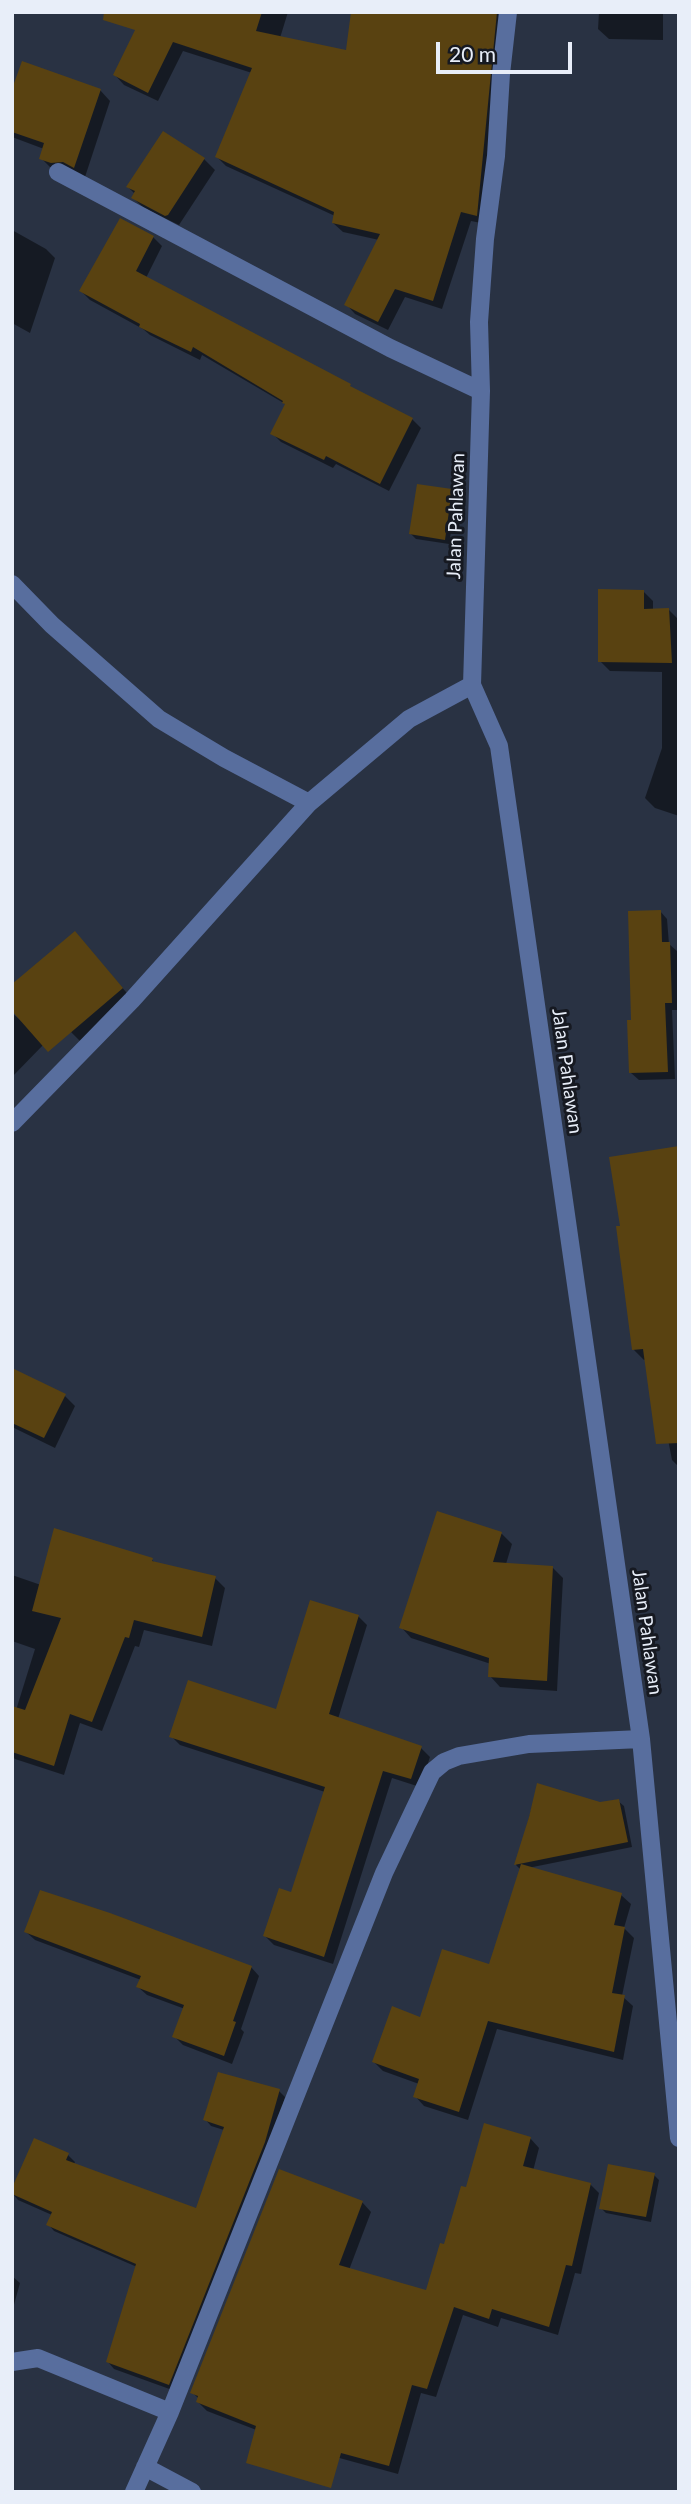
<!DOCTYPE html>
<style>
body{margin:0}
#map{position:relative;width:691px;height:2504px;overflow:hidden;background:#293243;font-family:Lato,sans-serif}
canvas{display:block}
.frame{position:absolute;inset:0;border:14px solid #e8eef9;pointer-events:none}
.scale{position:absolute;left:436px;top:42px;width:136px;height:32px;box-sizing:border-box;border:4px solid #e8eef9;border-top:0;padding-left:9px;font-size:21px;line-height:24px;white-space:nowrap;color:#e8eef9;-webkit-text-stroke:5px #161921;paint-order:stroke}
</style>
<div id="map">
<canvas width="691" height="2504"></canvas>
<div class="frame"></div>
<div class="scale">20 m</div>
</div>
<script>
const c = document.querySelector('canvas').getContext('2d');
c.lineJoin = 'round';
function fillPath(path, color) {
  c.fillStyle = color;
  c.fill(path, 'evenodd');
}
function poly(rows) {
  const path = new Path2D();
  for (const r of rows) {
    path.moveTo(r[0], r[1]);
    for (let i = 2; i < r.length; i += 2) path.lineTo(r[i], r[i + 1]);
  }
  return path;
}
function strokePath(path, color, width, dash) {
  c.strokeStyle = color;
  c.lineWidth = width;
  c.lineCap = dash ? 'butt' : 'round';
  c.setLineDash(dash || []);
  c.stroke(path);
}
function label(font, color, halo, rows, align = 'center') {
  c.font = font + ' Lato,sans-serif';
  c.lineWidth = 6;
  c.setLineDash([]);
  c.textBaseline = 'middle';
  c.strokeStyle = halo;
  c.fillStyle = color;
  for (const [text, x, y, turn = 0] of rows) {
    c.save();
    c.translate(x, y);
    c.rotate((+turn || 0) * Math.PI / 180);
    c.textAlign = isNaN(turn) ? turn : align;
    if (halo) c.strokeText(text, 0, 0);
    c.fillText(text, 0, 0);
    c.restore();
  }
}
const shadow = poly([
 [132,12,288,12,280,38,347,52,353,12,505,12,486,224,471,221,442,309,405,297,388,330,355,314,346,304,379,240,343,232,333,223,335,216,226,166,217,157,252,73,183,51,158,101,124,85,115,75,139,25],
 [599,12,663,12,663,40,609,39,598,29],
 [100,90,110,101,85,177,52,169,41,158,44,149,12,137,12,94],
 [163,133,204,159,215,170,179,225,144,208,133,198,135,194,128,187],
 [12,230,46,249,55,258,30,333,12,323],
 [153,237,162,246,146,278,354,390,412,419,421,428,389,491,336,464,333,468,281,442,272,433,287,405,202,355,200,360,150,335,143,329,90,300,81,291],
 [451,491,457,496,449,544,416,539,410,533],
 [643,591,653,601,653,611,669,610,679,620,679,816,655,808,645,798,662,748,662,672,610,671,600,661],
 [660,911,667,919,669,944,677,951,679,1010,672,1010,675,1079,639,1080,631,1073,633,1022],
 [84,943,132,999,81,1042,71,1032],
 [12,1013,46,1042,12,1077],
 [679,1147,679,1467,672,1460,664,1419,646,1359,644,1360,634,1350,622,1227],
 [12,1370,64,1395,75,1406,55,1448,12,1427],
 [438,1514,502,1534,512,1544,506,1564,553,1568,563,1578,557,1691,500,1687,490,1676,491,1664,411,1638,401,1627],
 [152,1560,156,1564,215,1578,225,1588,212,1646,144,1630,139,1647,135,1646,102,1731,80,1723,64,1775,15,1759,12,1756,12,1723,35,1649,12,1641,12,1575,41,1585],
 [358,1616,367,1625,338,1719,421,1748,430,1757,420,1787,392,1778,333,1964,274,1945,265,1936,292,1894,325,1792,180,1745,171,1736,277,1711],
 [538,1785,600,1804,618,1801,624,1806,632,1847,528,1868,621,1895,631,1904,624,1928,634,1938,622,1996,633,2006,623,2060,497,2029,468,2120,424,2106,415,2096,419,2084,383,2071,374,2062,421,2019,490,1967,521,1870,516,1865],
 [26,1932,251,1967,259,1976,241,2029,244,2032,232,2064,183,2045,174,2036,185,2009,147,1995,138,1987,141,1980,35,1940],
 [279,2091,285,2097,271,2150,175,2391,114,2369,108,2362,137,2267,54,2231,48,2224,52,2215,18,2200,12,2193,68,2155,75,2162,74,2164,197,2211,224,2130,211,2126,205,2119],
 [530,2138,539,2148,533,2171,590,2184,599,2193,581,2274,575,2273,558,2335,501,2318,498,2327,463,2315,436,2397,421,2393,398,2474,266,2438,259,2431,207,2411,198,2402,199,2399,192,2392,362,2202,371,2212,349,2270,428,2292,467,2190],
 [654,2175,659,2180,651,2222,606,2213,601,2208],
 [12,2276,20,2283,12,2312]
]);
const building = poly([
 [104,12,262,12,256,31,346,50,351,12,497,12,477,216,461,212,433,301,395,289,378,322,344,305,380,234,332,223,334,212,215,157,252,68,173,42,148,93,113,75,135,30,103,20],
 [22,61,101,89,74,168,63,162,51,163,39,159,44,143,12,132,12,89],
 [163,131,205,158,168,215,165,216,131,198,135,191,126,187],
 [120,218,154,236,136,271,351,384,350,386,413,418,380,484,326,456,324,460,270,434,285,404,282,403,283,401,193,347,191,352,139,327,140,324,79,291],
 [417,484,452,489,445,540,409,534],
 [598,589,644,590,644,609,669,608,672,663,598,662],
 [661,910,662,942,670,942,672,1003,665,1003,668,1072,629,1073,627,1020,631,1020,628,911],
 [75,931,123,988,48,1052,12,1011,12,984],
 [679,1146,679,1443,656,1444,643,1349,632,1350,616,1226,620,1226,609,1157],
 [12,1368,66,1394,44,1438,12,1423],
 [437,1511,502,1532,493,1562,553,1566,547,1681,488,1677,489,1658,399,1628],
 [54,1528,153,1558,152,1561,216,1576,202,1637,134,1620,129,1638,125,1637,92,1722,70,1714,54,1766,12,1752,12,1706,25,1710,61,1618,32,1611],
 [310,1600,359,1615,329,1714,422,1746,411,1779,383,1771,324,1957,263,1936,279,1888,291,1892,325,1787,169,1737,188,1680,276,1709],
 [537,1783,600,1802,619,1799,628,1842,514,1865,529,1817],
 [521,1864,622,1893,614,1925,625,1927,612,1993,625,1995,614,2052,488,2021,459,2112,413,2097,419,2079,372,2062,392,2006,420,2017,442,1949,489,1964],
 [40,1890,110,1913,252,1966,233,2021,236,2022,224,2056,172,2037,184,2005,136,1987,141,1976,24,1932],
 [218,2072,280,2089,265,2142,169,2385,106,2362,136,2264,46,2225,52,2212,12,2194,12,2188,34,2138,69,2153,66,2160,196,2208,224,2127,203,2120],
 [484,2123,531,2137,523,2166,591,2183,572,2266,566,2265,549,2327,492,2309,489,2319,454,2307,427,2389,412,2385,389,2466,341,2453,331,2488,246,2463,256,2426,196,2402,198,2396,190,2393,279,2169,363,2201,339,2265,426,2290,440,2243,444,2244,461,2186,466,2187],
 [608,2164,655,2173,646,2217,599,2209]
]);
const minor = poly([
 [508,12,501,74,496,156,485,239,479,322,481,391,472,685,499,746,641,1739,679,2138],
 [58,172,390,348,481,391],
 [12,584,52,625,159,719,224,758,309,803],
 [12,1123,132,1000,309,803,409,719,472,685],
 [12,2362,38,2358,170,2412],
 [145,2467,192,2492],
 [134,2492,170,2412,384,1873,432,1772,444,1762,459,1756,529,1744,641,1739]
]);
const streetNames = [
 ["Jalan Pahlawan",456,516,-88],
 ["Jalan Pahlawan",567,1071,82],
 ["Jalan Pahlawan",647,1632,82]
];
fillPath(shadow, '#0007');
fillPath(building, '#594211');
strokePath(minor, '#586e9e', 18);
label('19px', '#e8eef9', '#161921', streetNames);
</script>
